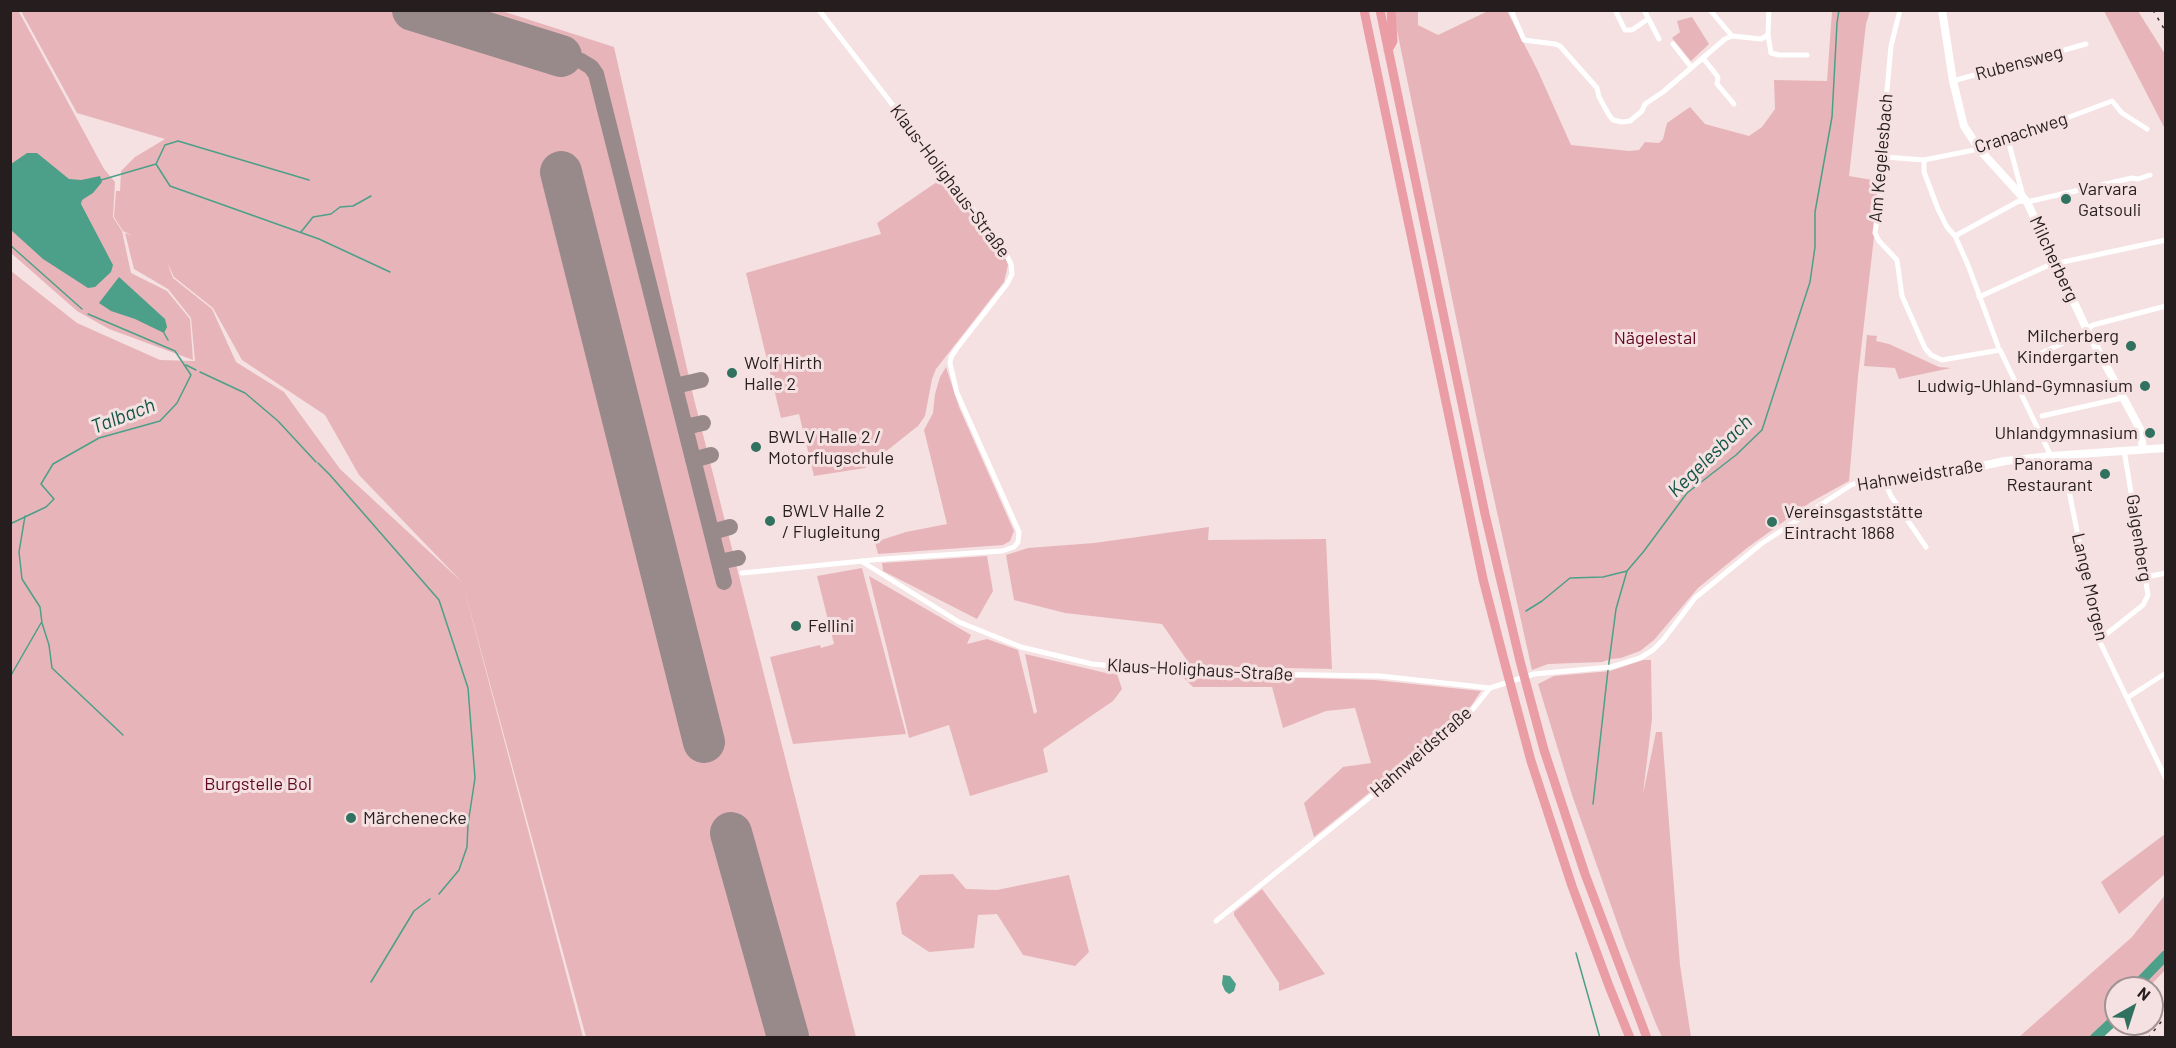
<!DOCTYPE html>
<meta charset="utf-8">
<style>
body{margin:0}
#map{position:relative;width:2176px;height:1048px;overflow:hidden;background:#f5e1e2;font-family:Barlow,sans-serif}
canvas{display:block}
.frame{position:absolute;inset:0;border:12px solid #251d1e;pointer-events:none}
.north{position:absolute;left:2104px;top:976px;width:60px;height:60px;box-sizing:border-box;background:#f5e1e2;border:2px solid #a29394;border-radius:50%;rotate:39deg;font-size:16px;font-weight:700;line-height:24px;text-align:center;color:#251d1e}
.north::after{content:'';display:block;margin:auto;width:21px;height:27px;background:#31715f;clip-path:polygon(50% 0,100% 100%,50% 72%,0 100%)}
</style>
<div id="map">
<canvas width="2176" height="1048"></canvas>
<div class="frame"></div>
<div class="north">N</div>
</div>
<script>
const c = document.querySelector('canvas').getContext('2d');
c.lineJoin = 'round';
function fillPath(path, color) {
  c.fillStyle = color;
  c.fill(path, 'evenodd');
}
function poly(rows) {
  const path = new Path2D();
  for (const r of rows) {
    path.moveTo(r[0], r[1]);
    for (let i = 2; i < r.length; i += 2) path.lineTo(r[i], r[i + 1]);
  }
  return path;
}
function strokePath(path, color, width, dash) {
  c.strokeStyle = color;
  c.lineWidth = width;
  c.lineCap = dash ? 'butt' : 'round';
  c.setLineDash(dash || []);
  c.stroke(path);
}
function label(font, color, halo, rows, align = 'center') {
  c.font = font + ' Barlow,sans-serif';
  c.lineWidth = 6;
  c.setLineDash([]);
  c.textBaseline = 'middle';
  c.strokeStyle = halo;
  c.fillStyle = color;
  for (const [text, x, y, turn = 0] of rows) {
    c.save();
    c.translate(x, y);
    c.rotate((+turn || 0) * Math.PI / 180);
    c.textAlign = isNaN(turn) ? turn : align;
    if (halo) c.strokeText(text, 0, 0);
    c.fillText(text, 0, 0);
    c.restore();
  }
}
const green = poly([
 [18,10,104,169,115,182,113,217,122,231,131,273,167,291,190,319,193,360,109,329,77,311,11,253,10,11],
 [21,11,502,11,614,47,693,395,856,1037,586,1037,462,581,583,1037,11,1037,11,271,77,323,160,360,195,361,191,318,168,289,134,269,125,233,133,236,123,231,114,217,116,191,120,191,121,171,135,157,165,139,77,113],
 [167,262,174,277,213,308,242,360,325,415,359,475,461,581,340,469,284,392,236,362,212,309,173,278],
 [1393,11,1418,11,1418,25,1438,35,1488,11,1507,11,1537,69,1571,145,1629,151,1639,150,1645,142,1659,143,1663,139,1667,123,1690,107,1705,124,1749,136,1762,127,1775,109,1774,80,1827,81,1832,11,1870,11,1866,24,1849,176,1878,181,1874,237,1858,376,1849,481,1811,502,1747,548,1698,588,1654,640,1640,651,1621,658,1611,659,1602,662,1548,664,1532,670,1483,449],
 [2104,11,2138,11,2165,54,2165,129],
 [1692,17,1709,44,1691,61,1672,38,1680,32,1677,21],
 [944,177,1004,254,1008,265,1004,282,936,369,932,379,925,416,918,426,865,468,814,476,799,414,781,418,746,273,881,234,877,223],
 [1867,335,1877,336,1876,341,1889,344,1939,367,1951,368,1899,379,1895,368,1864,366],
 [946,367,959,407,1014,531,1010,541,1003,545,878,554,875,542,906,532,947,524,924,430,933,413,935,394,940,377],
 [1209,527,1208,540,1326,539,1332,669,1191,666,1162,624,1065,613,1014,600,1006,555,1028,548,1094,543],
 [987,556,993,591,977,619,883,571,882,563],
 [862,568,906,734,793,744,770,657,820,645,821,648,834,644,817,576],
 [869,576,971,635,967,644,987,639,1018,650,1034,714,1037,712,1025,654,1106,673,1117,674,1122,689,1113,701,1043,749,1048,772,970,796,949,725,909,738],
 [1643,660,1651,660,1652,719,1643,794,1656,732,1662,732,1680,965,1691,1037,1662,1037,1656,1024,1625,945,1572,795,1538,684,1554,676,1610,671],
 [1184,678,1307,678,1375,680,1481,691,1471,706,1419,753,1314,837,1304,803,1343,767,1371,763,1355,708,1326,711,1283,728,1272,687,1193,687],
 [2165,834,2165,874,2119,914,2101,882],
 [953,874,966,889,997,890,1069,875,1089,952,1075,966,1023,955,997,914,978,915,974,948,929,952,902,934,896,903,920,875],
 [1262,889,1325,974,1279,991,1279,983,1234,915,1234,912],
 [2165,895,2165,970,2148,988,2116,988,2116,1022,2102,1037,2019,1037,2132,937]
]);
const water = poly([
 [27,153,37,153,69,179,81,180,100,176,102,182,93,193,82,200,81,204,113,265,111,272,95,287,88,288,43,259,11,230,11,164],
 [119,277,165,319,167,327,164,333,135,319,111,311,99,303],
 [1223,975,1230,976,1236,984,1234,991,1231,993,1229,994,1225,991,1222,984]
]);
const stream = poly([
 [156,164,170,186,319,239,390,272],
 [101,180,156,164,165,145,178,141,309,180],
 [301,232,313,217,331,214,340,207,353,206,371,196],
 [10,245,82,309],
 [164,333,168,340],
 [186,365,196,370],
 [200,372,245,393,278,421,316,462],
 [318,463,330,475,439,600,468,688,475,778,468,824,467,847,459,870,439,894],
 [25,516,19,552,22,579,40,607,42,623,49,645,52,668,123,735],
 [10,524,46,507,54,499,41,484,53,464,99,438,160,421,177,403,191,375,175,351,88,314],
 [1526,611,1542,601,1570,578,1603,577,1627,571],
 [10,677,41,623],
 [1593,804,1608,670,1616,609,1627,571,1644,551,1687,493,1736,455,1762,430,1810,282,1815,247,1815,212,1832,117,1837,23,1839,10],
 [1576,953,1600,1038],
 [371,982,414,911,430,899]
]);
const river = poly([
 [2134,988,2166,955],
 [2095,1038,2110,1024,2116,1015]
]);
const taxiway = poly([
 [561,56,581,61,591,67,596,74,724,582],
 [675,386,701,380],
 [685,427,703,423],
 [693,460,711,455],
 [712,532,730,527],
 [719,562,738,558]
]);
const runway = poly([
 [413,10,561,56],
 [561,172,704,742],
 [731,833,788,1037]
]);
const street = poly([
 [1511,10,1524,40,1555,44,1560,46,1597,88,1599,97,1609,115,1613,120,1622,122,1630,121,1642,111,1645,104,1663,92,1725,39,1732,36,1761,39,1768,35,1769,10],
 [1615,10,1625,30,1632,30,1648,19],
 [1644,10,1659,39],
 [1710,10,1732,36],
 [1900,10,1891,46,1885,113,1885,157,1875,233,1879,241,1897,260,1902,296,1925,348,1931,355,1942,360,2000,350,2051,456],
 [1768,35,1771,53,1779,55,1807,55],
 [1673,44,1691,67],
 [1703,58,1718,77,1717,84,1734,104],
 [1953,81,2086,44],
 [2008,140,2023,196],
 [1885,157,1924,160,1979,149,2008,140,2112,101,2122,113,2147,129],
 [1924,160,1924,172,1938,209,1947,227,1955,236,1968,265,1998,346],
 [1955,236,2019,201,2027,202,2132,178,2138,179,2150,175],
 [1979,297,2049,265,2166,240],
 [2031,358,2080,335,2093,325,2166,306],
 [2042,416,2122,398],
 [1887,480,1887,487,1891,496,1926,547],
 [2069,491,2099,640,2166,779],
 [861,561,959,622,1021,647,1092,664,1189,673,1380,676,1490,688],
 [742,573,883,559,1002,551,1014,547,1018,542,1019,532,957,393,950,363,951,357,957,348,1007,284,1012,274,1011,264,1006,254,961,193,819,10],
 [2146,577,2166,573],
 [2099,640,2143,605,2148,595,2124,450],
 [2127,698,2166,673],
 [1216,921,1441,740,1473,709,1490,688,1534,674,1611,667,1640,658,1653,650,1663,640,1695,598,1761,544,1851,485,1866,480,1880,479],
 [2152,1017,2158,1016,2166,1008]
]);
const secondary = poly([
 [1942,10,1953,81,1964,126,1979,149,2027,202,2087,330,2140,429,2143,449],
 [1880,479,1899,481,1925,478,2005,461,2051,456,2166,448]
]);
const highway = poly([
 [1364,10,1483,579,1505,664,1531,761,1572,886,1609,986,1630,1038],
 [1380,10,1485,514,1520,661,1544,750,1585,874,1647,1038],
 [1388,50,1393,41,1391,10]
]);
const rail = poly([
 [2153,10,2166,32],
 [2148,1038,2166,1016]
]);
const markers = [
 [2066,199,6,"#31715f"],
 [2131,346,6,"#31715f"],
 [732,373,6,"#31715f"],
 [2145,386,6,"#31715f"],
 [2150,433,6,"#31715f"],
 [756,447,6,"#31715f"],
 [2105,474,6,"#31715f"],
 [770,521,6,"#31715f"],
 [1772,522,6,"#31715f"],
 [796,626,6,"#31715f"],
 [351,818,6,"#31715f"]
];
const streetNames = [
 ["Rubensweg",2019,63,-15],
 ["Cranachweg",2021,133,-18],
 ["Am Kegelesbach",1881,158,-85],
 ["Klaus-Holighaus-Straße",950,181,53],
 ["Milcherberg",2054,259,65],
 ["Hahnweidstraße",1920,475,-9],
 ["Galgenberg",2139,538,81],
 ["Lange Morgen",2090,587,77],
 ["Klaus-Holighaus-Straße",1200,670,3],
 ["Hahnweidstraße",1421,752,-41]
];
const poiNames = [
 ["Varvara",2078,189],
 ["Gatsouli",2078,210],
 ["Milcherberg",2119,336,"right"],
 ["Kindergarten",2119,357,"right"],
 ["Wolf Hirth",744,363],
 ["Halle 2",744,384],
 ["Ludwig-Uhland-Gymnasium",2133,386,"right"],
 ["Uhlandgymnasium",2138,433,"right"],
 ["BWLV Halle 2 /",768,437],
 ["Motorflugschule",768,458],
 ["Panorama",2093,464,"right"],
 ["Restaurant",2093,485,"right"],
 ["BWLV Halle 2",782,511],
 ["/ Flugleitung",782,532],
 ["Vereinsgaststätte",1784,512],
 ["Eintracht 1868",1784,533],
 ["Fellini",808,626],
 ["Märchenecke",363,818]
];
const parkNames = [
 ["Nägelestal",1655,338],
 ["Burgstelle Bol",258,784]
];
const waterNames = [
 ["Talbach",123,416,-21],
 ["Kegelesbach",1710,456,-44]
];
fillPath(green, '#e7b5b9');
fillPath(water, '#4c9f88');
strokePath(stream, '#4c9f88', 1.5);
strokePath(river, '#4c9f88', 10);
strokePath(taxiway, '#98898a', 16);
strokePath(runway, '#98898a', 42);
strokePath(street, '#fff', 5);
strokePath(secondary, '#fff', 8);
strokePath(highway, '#ea9da4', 9);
strokePath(rail, '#3a3132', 1.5, [3, 6]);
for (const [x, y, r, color] of markers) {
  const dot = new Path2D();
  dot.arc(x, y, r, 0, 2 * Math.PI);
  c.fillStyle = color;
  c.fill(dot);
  strokePath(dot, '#f5e1e2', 2);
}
label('18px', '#251d1e', '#f5e1e2', streetNames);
label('18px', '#251d1e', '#f5e1e2', poiNames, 'left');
label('18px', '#610820', '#f5e1e2', parkNames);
label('italic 20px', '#115646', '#f5e1e2', waterNames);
</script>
